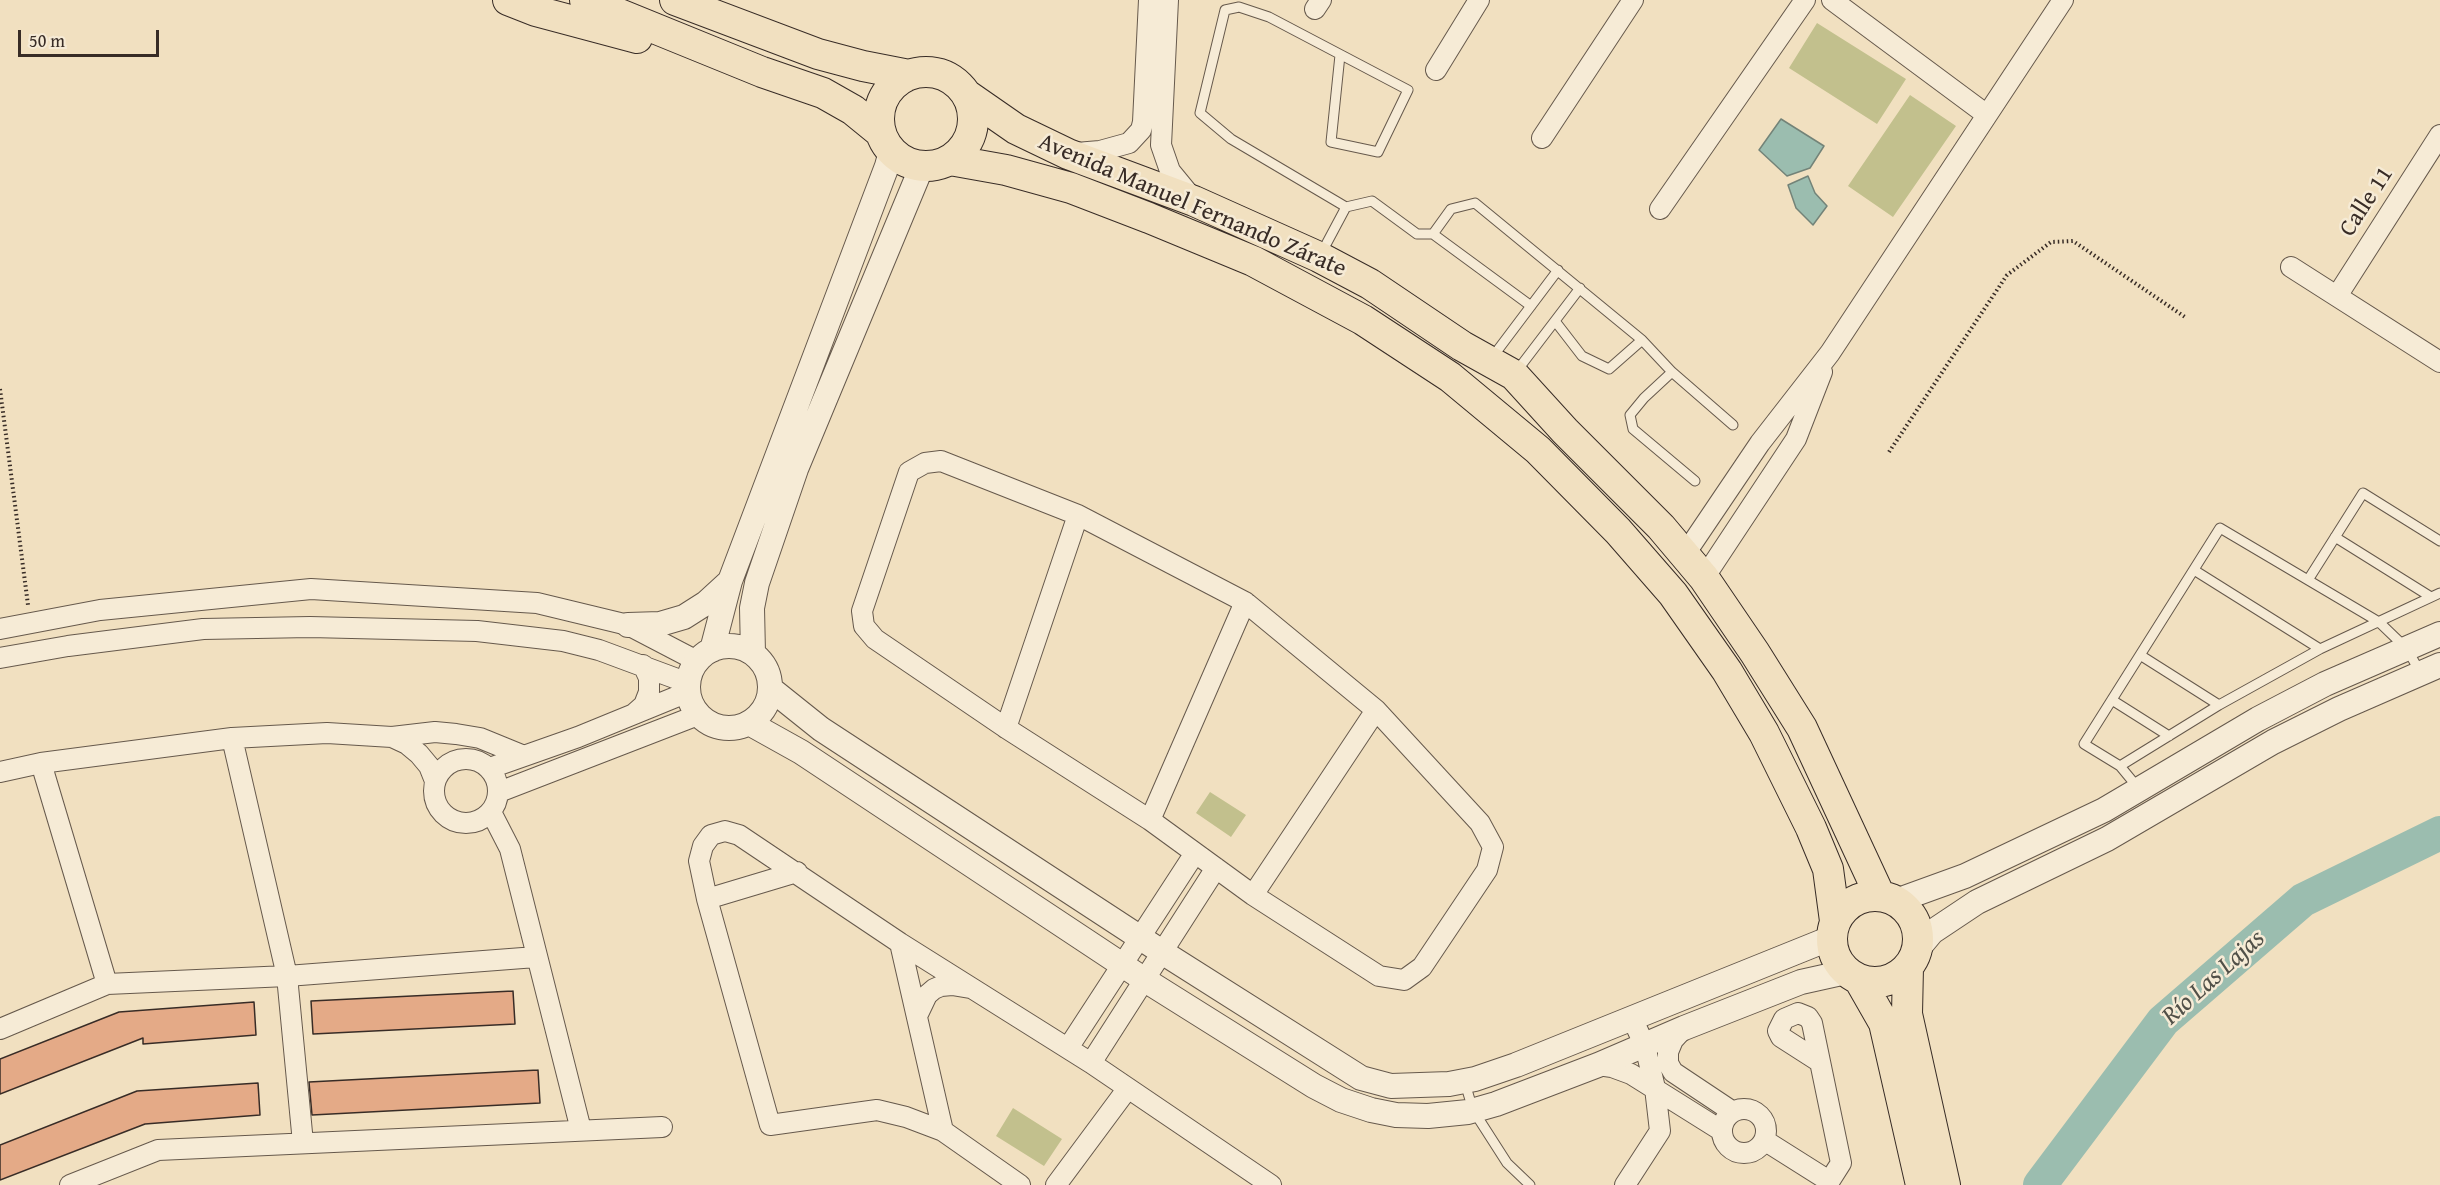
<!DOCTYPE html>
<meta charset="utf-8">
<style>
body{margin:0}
#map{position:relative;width:2440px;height:1185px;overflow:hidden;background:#f1e0c0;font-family:"Gentium Book Plus",serif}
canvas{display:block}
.scale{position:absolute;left:18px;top:30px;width:141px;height:27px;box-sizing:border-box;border:3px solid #382c26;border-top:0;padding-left:8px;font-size:18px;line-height:21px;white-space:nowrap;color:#382c26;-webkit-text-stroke:4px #f6ebd6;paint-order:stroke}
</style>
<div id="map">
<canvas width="2440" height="1185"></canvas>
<div class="scale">50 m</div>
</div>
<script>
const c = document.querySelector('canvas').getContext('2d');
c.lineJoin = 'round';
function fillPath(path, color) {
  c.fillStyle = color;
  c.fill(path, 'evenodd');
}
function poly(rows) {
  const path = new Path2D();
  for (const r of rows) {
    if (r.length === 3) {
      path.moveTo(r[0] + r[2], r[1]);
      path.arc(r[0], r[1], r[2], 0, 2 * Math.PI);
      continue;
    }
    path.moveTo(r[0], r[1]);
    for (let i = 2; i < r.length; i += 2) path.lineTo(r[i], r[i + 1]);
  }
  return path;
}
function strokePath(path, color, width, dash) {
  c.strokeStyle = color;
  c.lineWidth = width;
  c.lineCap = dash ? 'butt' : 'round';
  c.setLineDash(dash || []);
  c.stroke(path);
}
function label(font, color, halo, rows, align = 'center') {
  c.font = font + ' "Gentium Book Plus",serif';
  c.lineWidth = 5;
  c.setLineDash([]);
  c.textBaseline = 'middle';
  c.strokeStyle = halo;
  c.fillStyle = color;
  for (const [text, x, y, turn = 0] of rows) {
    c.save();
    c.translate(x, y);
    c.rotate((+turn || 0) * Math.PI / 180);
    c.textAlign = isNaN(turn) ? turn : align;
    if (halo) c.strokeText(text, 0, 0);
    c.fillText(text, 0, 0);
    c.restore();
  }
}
const green = poly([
 [1817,23,1906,79,1877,124,1789,68],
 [1910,95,1956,126,1893,217,1848,186],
 [1210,792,1246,815,1231,837,1196,813],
 [1013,1108,1062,1139,1044,1166,996,1136]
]);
const water = poly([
 [1781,119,1824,146,1810,168,1787,176,1759,150,1781,119],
 [1808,176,1815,193,1827,206,1813,225,1796,208,1788,185,1808,176]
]);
const river = poly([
 [2040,1185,2163,1021,2303,900,2440,833]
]);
const building = poly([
 [513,991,515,1024,313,1034,311,1001,513,991],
 [254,1002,256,1035,143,1044,143,1038,0,1094,0,1059,119,1012,254,1002],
 [538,1070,540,1103,312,1115,309,1082,538,1070],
 [258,1083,260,1115,145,1124,0,1180,0,1145,137,1091,258,1083]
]);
const path = poly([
 [0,389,28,605],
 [1889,452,2007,275,2051,242,2073,241,2185,317]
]);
const service = poly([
 [1340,55,1331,142,1378,152,1408,90,1269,17,1239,7,1225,10,1200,113,1231,139,1346,207],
 [1433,234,1531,306],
 [1322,252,1346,207,1372,201,1417,234,1433,234,1451,209,1475,203,1642,340,1672,372,1733,425],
 [1555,321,1582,356,1609,369,1642,340],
 [1491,359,1558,270],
 [1516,372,1580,288],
 [1672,372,1644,398,1630,415,1633,429,1695,481],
 [2335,537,2431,597],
 [2194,570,2320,649],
 [2308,580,2363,493,2440,541],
 [2140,655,2219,705],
 [2112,700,2169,736],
 [2120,766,2219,705,2320,649,2440,593],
 [2139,789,2120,766,2084,744,2220,528,2379,622,2407,649,2420,672],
 [1465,1083,1473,1110,1507,1163,1530,1185]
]);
const minor = poly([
 [1168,0,1161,145,1170,171,1193,199],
 [1832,0,1987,115],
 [1315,9,1321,0],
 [1436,70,1479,0],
 [1542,138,1633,0],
 [1076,153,1100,151,1129,143,1141,130,1143,122,1149,0],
 [1660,209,1805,0],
 [2291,267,2440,362],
 [2337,296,2440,135],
 [941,461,1078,515,1245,602,1376,710,1480,823,1493,847,1487,870,1422,967,1404,980,1379,976,1253,895,1150,820,1006,728,875,639,864,626,862,611,909,472,925,463,941,461],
 [1685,554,1760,443,1830,353,2063,0],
 [1704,578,1796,439,1822,372],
 [0,629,100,610,311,589,537,603,628,625,697,661],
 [0,658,68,646,203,629,310,627,477,631,563,641,599,650,688,683],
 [635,713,644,705,649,692,649,678,643,665],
 [1006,728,1078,515],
 [392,737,407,744,419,754,429,766,435,781],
 [232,738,287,976,303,1143],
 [466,791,32],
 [41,763,107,984],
 [490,768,578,737,688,692],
 [0,772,41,763,232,738,327,733,392,737,435,732,456,734,480,738,524,756],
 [499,792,698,715],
 [491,812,510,849,581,1130],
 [1150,820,1245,602],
 [1253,895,1376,710],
 [707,899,797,872],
 [900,943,943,1131],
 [917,1016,927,995,934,989,941,986,952,985,970,988],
 [1684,1028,1673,1040,1668,1052,1668,1063,1673,1072,1733,1112],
 [0,1029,107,984,287,976,536,957],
 [1068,1048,1195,853],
 [1820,1062,1781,1037,1778,1031,1784,1019,1798,1013,1808,1017,1812,1023,1841,1163,1827,1185],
 [1091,1063,1216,868],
 [1598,1065,1612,1067,1631,1074,1722,1131],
 [1744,1131,22],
 [1764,1140,1829,1181],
 [70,1185,158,1150,662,1127],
 [1020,1185,943,1131,906,1117,877,1110,770,1125,707,899,699,861,703,846,711,835,725,831,739,835,900,943,1091,1063,1271,1185],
 [1056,1185,1128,1088],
 [1625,1185,1660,1131,1655,1088,1645,1046,1632,1018]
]);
const tertiary = poly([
 [628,625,660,624,684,617,706,603,730,581],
 [729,687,41],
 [712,650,730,581,887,166,891,151],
 [753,653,752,608,757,583,796,469,922,166],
 [771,689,821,729,1162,952,1361,1078,1391,1086,1449,1084,1475,1079,1516,1065,1831,938],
 [749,723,801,752,1145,980,1314,1086,1341,1100,1371,1110,1396,1115,1428,1116,1468,1112,1496,1104,1598,1065,1684,1028,1801,982,1846,972],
 [1896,901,1965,876,2104,810,2258,719,2325,684,2440,634],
 [1917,950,1932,932,1977,902,2107,839,2273,742,2339,709,2440,665]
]);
const primary = poly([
 [508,0,536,11,637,38],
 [585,0,762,72,823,93,853,110,880,132],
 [675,0,818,54,863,66,909,75],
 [926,119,47],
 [967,95,1016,129,1068,154,1194,201,1319,257,1370,284,1462,346,1514,375,1565,431,1661,527,1704,578,1755,653,1802,728,1880,896],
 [950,160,1006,170,1071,188,1149,218,1253,261,1363,320,1450,377,1538,450,1618,531,1673,594,1727,671,1764,733,1811,828,1828,869,1835,921],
 [1875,939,43],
 [1908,967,1907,1014,1945,1185],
 [1860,981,1884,1023,1921,1185]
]);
const streetNames = [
 ["Calle 11",2367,202,-57],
 ["Avenida Manuel Fernando Zárate",1192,206,23]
];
const waterNames = [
 ["Río Las Lajas",2214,978,-42]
];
fillPath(green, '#c2c08d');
fillPath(water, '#9bbdaf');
strokePath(water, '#738378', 1.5);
strokePath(river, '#9bbdaf', 34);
fillPath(building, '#e4aa87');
strokePath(building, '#382c26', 1.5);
strokePath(service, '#66594c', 11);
strokePath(minor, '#66594c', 22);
strokePath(tertiary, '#66594c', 26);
strokePath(primary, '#382c26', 32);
strokePath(path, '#382c26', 4, [1.5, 3]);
strokePath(service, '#f6ebd6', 9);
strokePath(minor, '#f6ebd6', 20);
strokePath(tertiary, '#f6ebd6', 24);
strokePath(primary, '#f1e0c0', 30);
label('24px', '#382c26', '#f6ebd6', streetNames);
label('italic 26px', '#515048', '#f6ebd6', waterNames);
</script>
